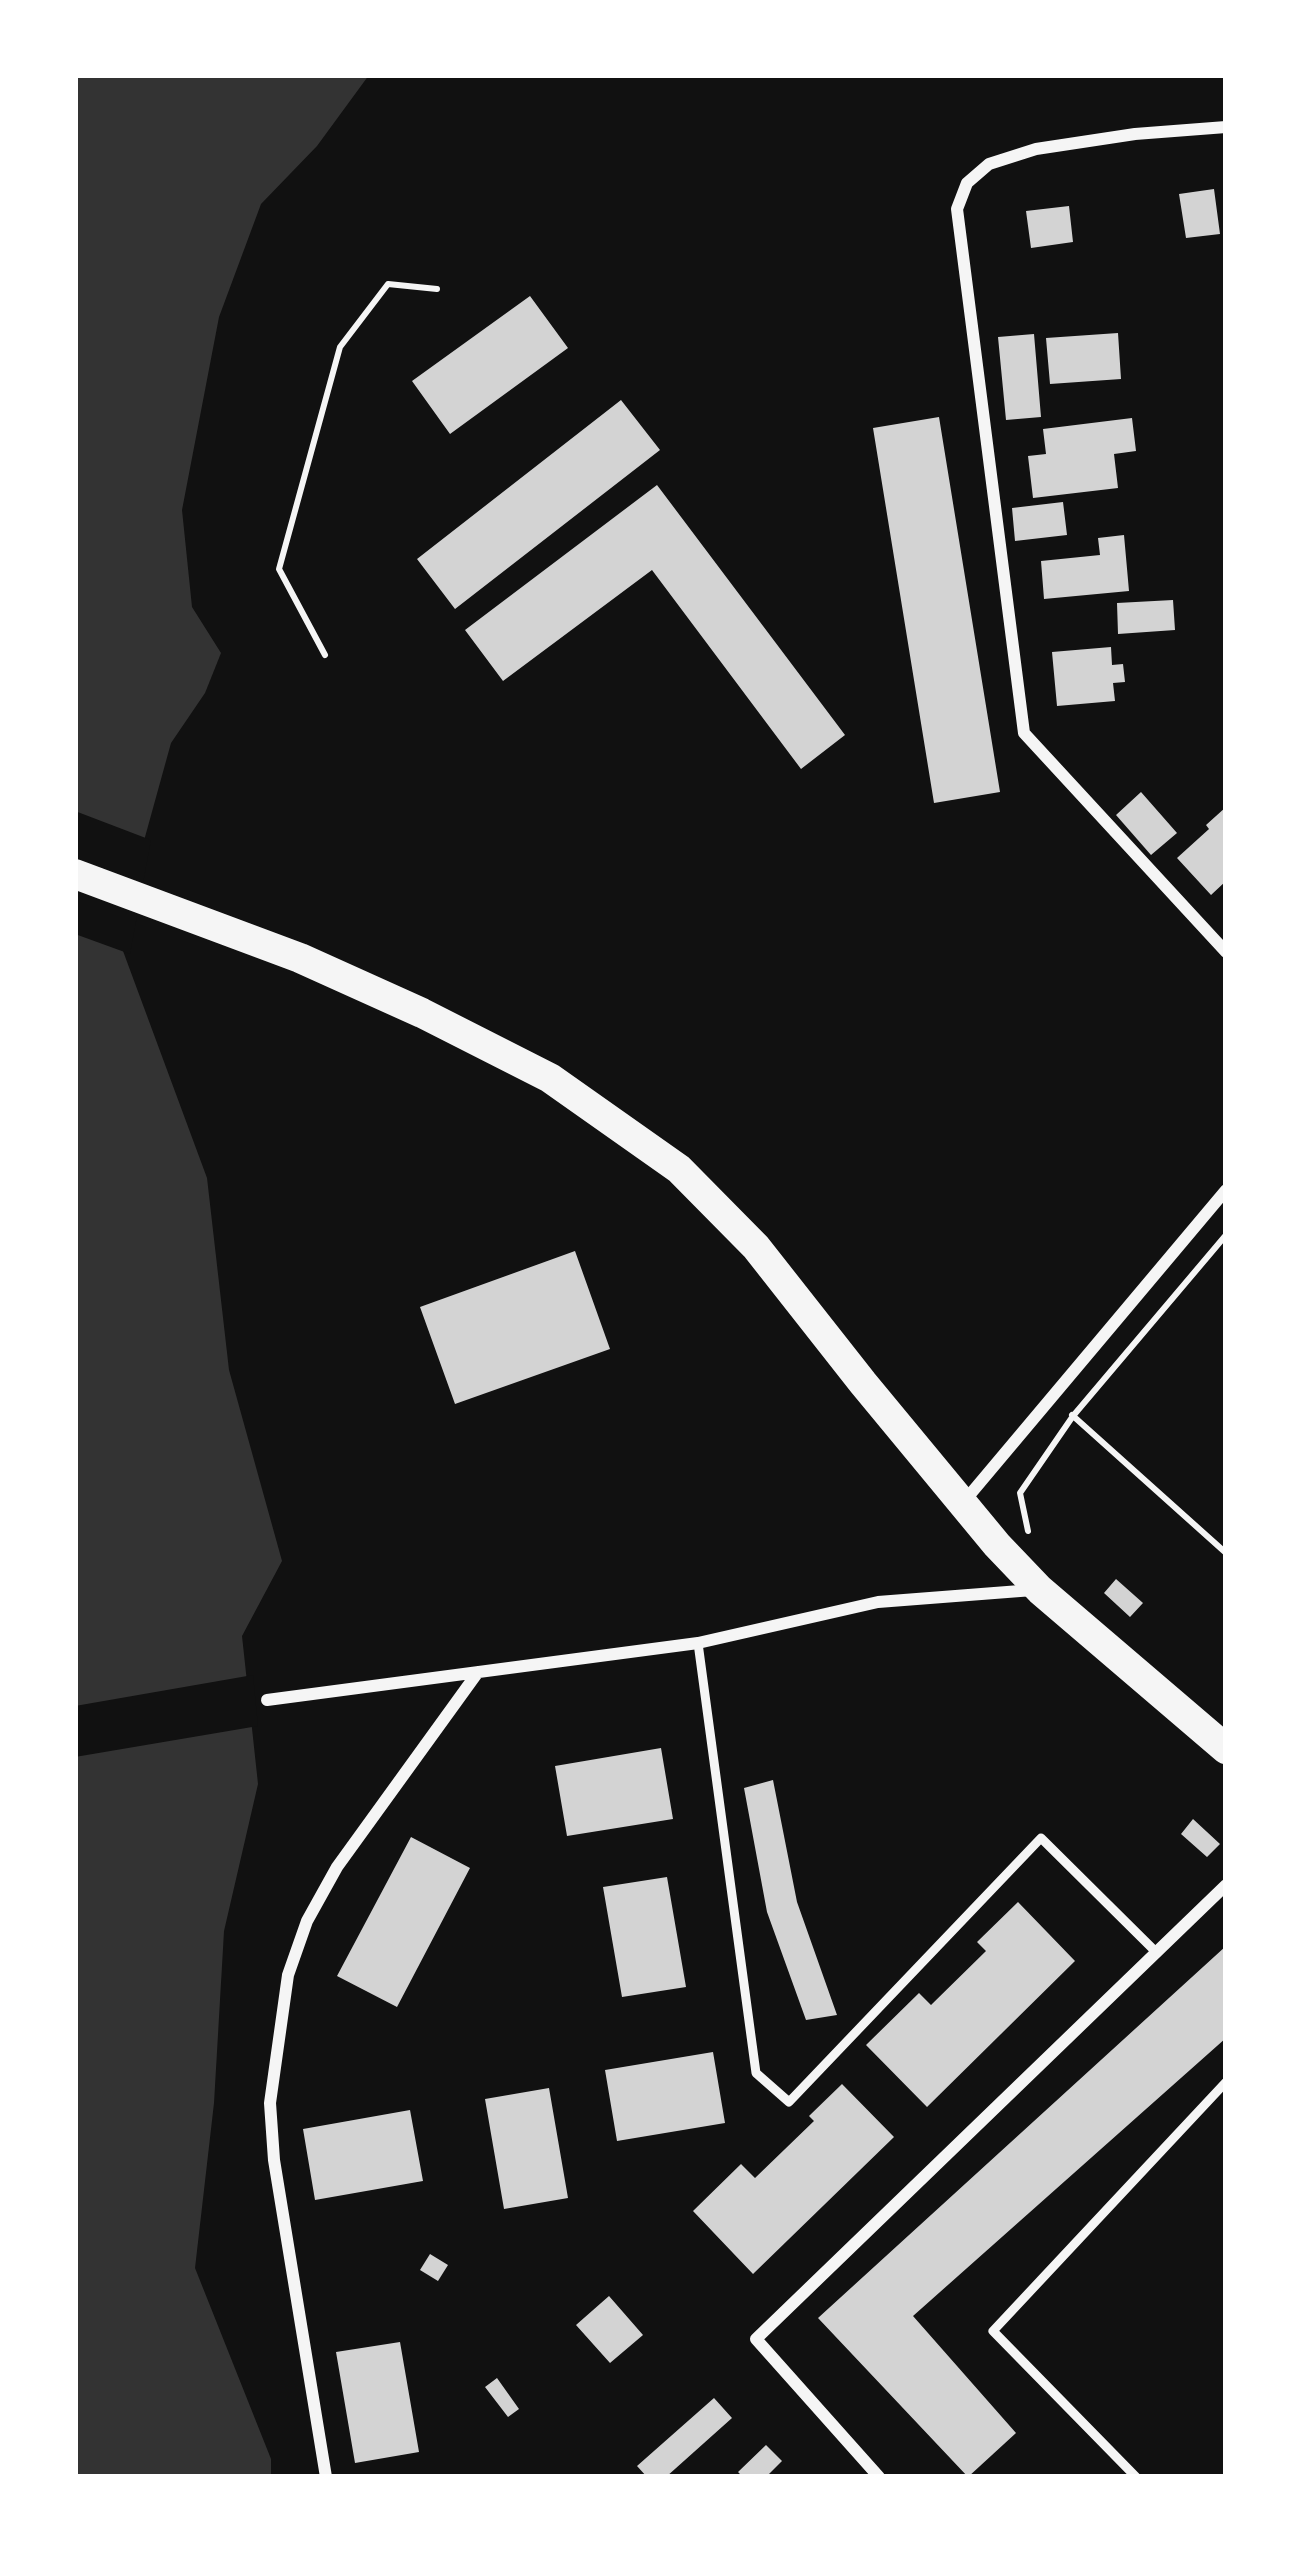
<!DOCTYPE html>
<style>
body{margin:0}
#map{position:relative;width:1301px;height:2552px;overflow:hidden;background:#111;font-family:Rubik,sans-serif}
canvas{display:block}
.frame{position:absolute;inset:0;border:78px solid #fff;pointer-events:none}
</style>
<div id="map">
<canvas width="1301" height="2552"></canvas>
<div class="frame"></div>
</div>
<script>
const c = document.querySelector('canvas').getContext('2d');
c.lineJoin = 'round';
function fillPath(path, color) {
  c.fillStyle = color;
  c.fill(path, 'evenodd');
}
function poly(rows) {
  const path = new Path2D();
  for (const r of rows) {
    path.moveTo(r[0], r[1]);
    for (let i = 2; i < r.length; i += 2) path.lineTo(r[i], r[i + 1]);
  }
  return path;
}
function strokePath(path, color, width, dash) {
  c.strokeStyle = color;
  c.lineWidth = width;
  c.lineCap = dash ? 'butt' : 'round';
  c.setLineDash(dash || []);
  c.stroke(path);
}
const water = poly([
 [75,75,369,75,317,146,261,204,219,317,182,510,192,607,221,653,205,693,171,743,145,837,123,951,207,1178,229,1370,282,1561,242,1636,258,1784,224,1931,214,2103,195,2268,271,2459,271,2477,75,2477]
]);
const pier = poly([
 [75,811,151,840,130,954,75,934],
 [253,1675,258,1726,75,1757,75,1706]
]);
const building = poly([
 [1214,189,1220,234,1186,238,1179,194],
 [1069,206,1073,242,1031,248,1026,211],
 [530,296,568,348,450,434,412,381],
 [1118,333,1121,379,1050,384,1046,338],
 [1034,334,1041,417,1006,420,998,337],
 [621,400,660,450,455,609,417,559],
 [939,417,1000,792,934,803,873,428],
 [1132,418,1136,451,1114,454,1118,488,1033,498,1028,456,1046,454,1043,429],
 [657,485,845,735,801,769,652,570,503,681,465,630],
 [1063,502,1067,535,1015,541,1012,508],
 [1124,535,1129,591,1044,599,1041,561,1100,555,1098,538],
 [1173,600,1175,630,1118,634,1117,603],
 [1111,647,1112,665,1123,664,1125,682,1113,683,1115,701,1057,706,1052,652],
 [1141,792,1177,833,1151,855,1116,815],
 [1226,807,1226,881,1211,895,1177,858,1209,829,1206,825],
 [575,1251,610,1349,455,1404,420,1307],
 [1116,1579,1143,1603,1130,1617,1104,1593],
 [661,1748,673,1819,567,1836,555,1766],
 [773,1780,797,1902,837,2015,806,2020,767,1912,744,1788],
 [1193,1819,1220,1844,1207,1857,1181,1834],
 [411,1837,470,1868,397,2007,337,1976],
 [667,1877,686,1987,622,1997,603,1887],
 [1018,1902,1075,1961,927,2107,866,2045,919,1993,931,2005,986,1951,977,1942],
 [1226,1946,1226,2038,913,2316,1016,2433,968,2477,818,2318],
 [713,2052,725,2123,617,2141,605,2070],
 [842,2084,894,2137,753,2274,693,2211,741,2164,755,2178,814,2121,809,2116],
 [549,2088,568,2198,504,2209,485,2099],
 [410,2110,423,2181,315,2200,303,2129],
 [430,2254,448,2265,438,2281,420,2270],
 [609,2296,643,2335,610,2363,576,2325],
 [400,2342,419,2452,355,2463,336,2352],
 [497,2378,519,2409,508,2417,485,2387],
 [714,2398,732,2418,666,2477,647,2477,637,2466],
 [766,2445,782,2461,766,2477,743,2477,738,2472]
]);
const path = poly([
 [325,655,279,569,340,347,388,284,437,289],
 [1072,1415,1226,1553],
 [1028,1531,1020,1493,1073,1416,1226,1235]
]);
const service = poly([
 [698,1643,756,2073,789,2102,1041,1838,1157,1953],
 [1136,2477,993,2331,1226,2082]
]);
const minor = poly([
 [1226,127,1135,134,1036,149,989,164,967,183,957,209,1024,733,1226,952],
 [962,1504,1226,1190],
 [267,1700,698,1643,878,1602,1033,1590],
 [326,2477,274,2160,270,2103,288,1975,307,1921,337,1867,478,1672],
 [879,2477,756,2339,1226,1885]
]);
const primary = poly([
 [75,874,300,958,422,1013,550,1078,679,1169,756,1247,863,1383,997,1545,1040,1590,1226,1749]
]);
fillPath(water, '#333');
fillPath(pier, '#111');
fillPath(building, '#d3d3d3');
strokePath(path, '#f5f5f5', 6);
strokePath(service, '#f5f5f5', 9);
strokePath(minor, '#f5f5f5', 12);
strokePath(primary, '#f5f5f5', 30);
</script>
